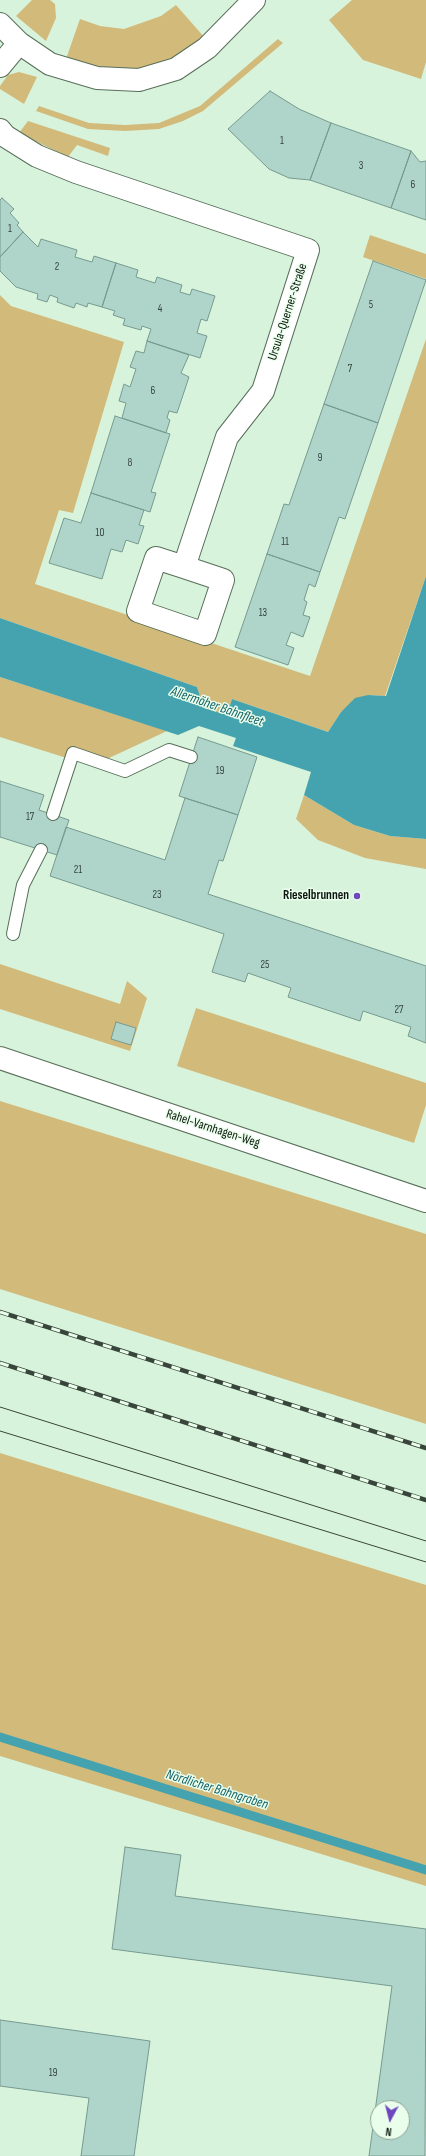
<!DOCTYPE html>
<meta charset="utf-8">
<style>
body{margin:0}
#map{position:relative;width:426px;height:2156px;overflow:hidden;background:#d8f3db;font-family:"Sofia Sans Condensed",sans-serif}
canvas{display:block}
.north{position:absolute;left:370px;top:2100px;width:40px;height:40px;box-sizing:border-box;background:#e9feeb;border:1px solid #91a293;border-radius:50%;rotate:187deg;font-size:11px;font-weight:700;line-height:16px;text-align:center;color:#0e170f}
.north::after{content:'';display:block;margin:auto;width:14px;height:18px;background:#6e47bf;clip-path:polygon(50% 0,100% 100%,50% 72%,0 100%)}
</style>
<div id="map">
<canvas width="426" height="2156"></canvas>
<div class="north">N</div>
</div>
<script>
const c = document.querySelector('canvas').getContext('2d');
c.lineJoin = 'round';
function fillPath(path, color) {
  c.fillStyle = color;
  c.fill(path, 'evenodd');
}
function poly(rows) {
  const path = new Path2D();
  for (const r of rows) {
    path.moveTo(r[0], r[1]);
    for (let i = 2; i < r.length; i += 2) path.lineTo(r[i], r[i + 1]);
  }
  return path;
}
function strokePath(path, color, width, dash) {
  c.strokeStyle = color;
  c.lineWidth = width;
  c.lineCap = dash ? 'butt' : 'round';
  c.setLineDash(dash || []);
  c.stroke(path);
}
function label(font, color, halo, rows, align = 'center') {
  c.font = font + ' "Sofia Sans Condensed",sans-serif';
  c.lineWidth = 3;
  c.setLineDash([]);
  c.textBaseline = 'middle';
  c.strokeStyle = halo;
  c.fillStyle = color;
  for (const [text, x, y, turn = 0] of rows) {
    c.save();
    c.translate(x, y);
    c.rotate((+turn || 0) * Math.PI / 180);
    c.textAlign = isNaN(turn) ? turn : align;
    if (halo) c.strokeText(text, 0, 0);
    c.fillText(text, 0, 0);
    c.restore();
  }
}
const green = poly([
 [32,0,50,0,55,4,56,18,46,41,16,16],
 [352,0,426,0,426,62,421,79,363,60,329,20],
 [176,5,205,38,173,63,139,73,93,69,66,59,80,19,100,26,124,29,161,16],
 [278,39,283,43,203,111,183,121,159,129,125,131,88,129,36,111,39,106,89,123,125,125,159,123,200,106],
 [19,72,37,77,24,104,0,89,0,86,8,75],
 [28,121,110,148,108,156,77,145,68,157,19,133],
 [370,235,426,254,426,279,363,257],
 [0,295,11,306,124,342,73,513,59,510,35,584,310,676,426,339,426,576,385,696,368,695,341,712,328,732,232,699,227,715,204,708,197,687,0,618],
 [0,677,167,731,92,766,0,737],
 [304,795,354,825,390,836,426,839,426,869,365,858,318,840,296,819],
 [0,964,120,1004,127,981,147,998,130,1051,0,1009],
 [196,1008,426,1083,426,1105,414,1143,177,1066],
 [0,1101,426,1234,426,1424,0,1289],
 [0,1453,426,1585,426,1886,0,1756]
]);
const water = poly([
 [426,576,426,839,390,836,354,825,304,795,311,772,233,746,236,738,199,726,178,735,0,677,0,618,197,687,204,708,227,715,232,699,328,732,341,712,355,698,368,695,386,696]
]);
const stream = poly([
 [0,1737,426,1870]
]);
const building = poly([
 [270,91,299,109,331,123,310,180,289,178,269,169,228,129,270,91],
 [331,123,411,151,391,208,310,180,331,123],
 [411,151,420,162,426,161,426,220,391,208,411,151],
 [2,198,14,209,10,213,19,223,17,225,23,232,0,257,0,200,2,198],
 [23,232,38,247,41,239,77,250,75,257,92,262,94,256,116,263,102,307,88,303,87,307,76,303,74,308,57,302,58,298,50,295,47,302,37,299,38,294,16,287,0,271,0,257,23,232],
 [373,261,426,280,378,423,324,404,373,261],
 [116,263,138,270,136,277,155,283,157,277,182,285,180,292,190,295,192,289,215,296,207,321,201,319,197,333,207,336,200,358,147,341,151,329,142,326,141,330,123,325,125,319,113,315,115,311,102,307,116,263],
 [147,341,189,355,181,373,189,377,177,413,169,411,167,418,170,420,166,433,122,418,126,403,119,401,124,384,130,387,136,369,130,367,136,351,144,353,147,341],
 [324,404,378,423,345,519,339,517,320,572,267,554,284,504,289,505,324,404],
 [115,416,170,434,151,492,156,493,150,512,91,493,115,416],
 [91,493,144,510,139,525,144,526,138,544,126,540,122,552,111,549,102,579,49,563,64,518,81,523,91,493],
 [267,554,320,572,315,587,309,584,304,600,307,602,303,615,310,617,303,637,291,632,286,645,294,648,288,665,235,647,267,554],
 [198,737,257,757,238,815,179,796,198,737],
 [0,781,44,795,39,810,69,820,57,855,0,837,0,781],
 [185,798,238,815,223,861,219,860,208,894,426,966,426,1043,408,1036,411,1027,363,1011,360,1021,288,997,291,988,248,973,245,982,212,972,224,934,50,876,66,827,165,860,185,798],
 [116,1022,136,1028,131,1045,111,1039,116,1022],
 [125,1847,181,1855,175,1896,426,1929,425,2156,369,2156,392,1986,112,1949,125,1847],
 [378,2108,402,2108,402,2132,378,2132,378,2108],
 [0,2020,150,2041,134,2156,81,2156,89,2098,0,2086,0,2020]
]);
const lane = poly([
 [53,814,73,753,125,771,169,750,191,757],
 [13,934,23,885,41,850]
]);
const street = poly([
 [0,24,19,43,50,64,97,78,139,80,176,69,207,48,254,0],
 [0,66,19,43],
 [0,130,5,136,37,156,76,172,308,250,263,391,227,437,184,567,156,558,138,611,205,634,223,580,184,567]
]);
const secondary = poly([
 [0,1058,426,1201]
]);
const tram = poly([
 [0,1407,426,1541],
 [0,1431,426,1562]
]);
const rail = poly([
 [0,1312,426,1448],
 [0,1363,426,1500]
]);
const markers = [
 [357,896,4,"#6e47bf"]
];
const numberNames = [
 ["1",282,141],
 ["3",361,166],
 ["6",413,185],
 ["1",10,229],
 ["2",57,267],
 ["5",371,305],
 ["4",160,309],
 ["7",350,369],
 ["6",153,391],
 ["9",320,458],
 ["8",130,463],
 ["10",100,533],
 ["11",285,542],
 ["13",263,613],
 ["19",220,771],
 ["17",30,817],
 ["21",78,870],
 ["23",157,895],
 ["25",265,965],
 ["27",399,1010],
 ["19",53,2073]
];
const streetNames = [
 ["Ursula-Querner-Straße",288,312,-72],
 ["Rahel-Varnhagen-Weg",213,1129,18]
];
const poiNames = [
 ["Rieselbrunnen",349,896]
];
const waterNames = [
 ["Allermöher Bahnfleet",217,707,19],
 ["Nördlicher Bahngraben",217,1790,17]
];
fillPath(green, '#d2ba7a');
fillPath(water, '#45a3af');
strokePath(stream, '#45a3af', 9);
fillPath(building, '#afd5cb');
strokePath(building, '#769a90', 1);
strokePath(lane, '#586f5a', 14);
strokePath(street, '#586f5a', 24);
strokePath(secondary, '#586f5a', 24);
strokePath(lane, '#fff', 12);
strokePath(street, '#fff', 22);
strokePath(secondary, '#fff', 22);
strokePath(tram, '#38453a', 1);
strokePath(rail, '#38453a', 4.5);
strokePath(rail, '#e9feeb', 3, [9]);
for (const [x, y, r, color] of markers) {
  const dot = new Path2D();
  dot.arc(x, y, r, 0, 2 * Math.PI);
  c.fillStyle = color;
  c.fill(dot);
  strokePath(dot, '#e9feeb', 1.5);
}
label('11px', '#36463e', null, numberNames);
label('13px', '#0e170f', '#e9feeb', streetNames);
label('bold 13px', '#0e170f', '#e9feeb', poiNames, 'right');
label('italic 14px', '#15626b', '#e9feeb', waterNames);
</script>
